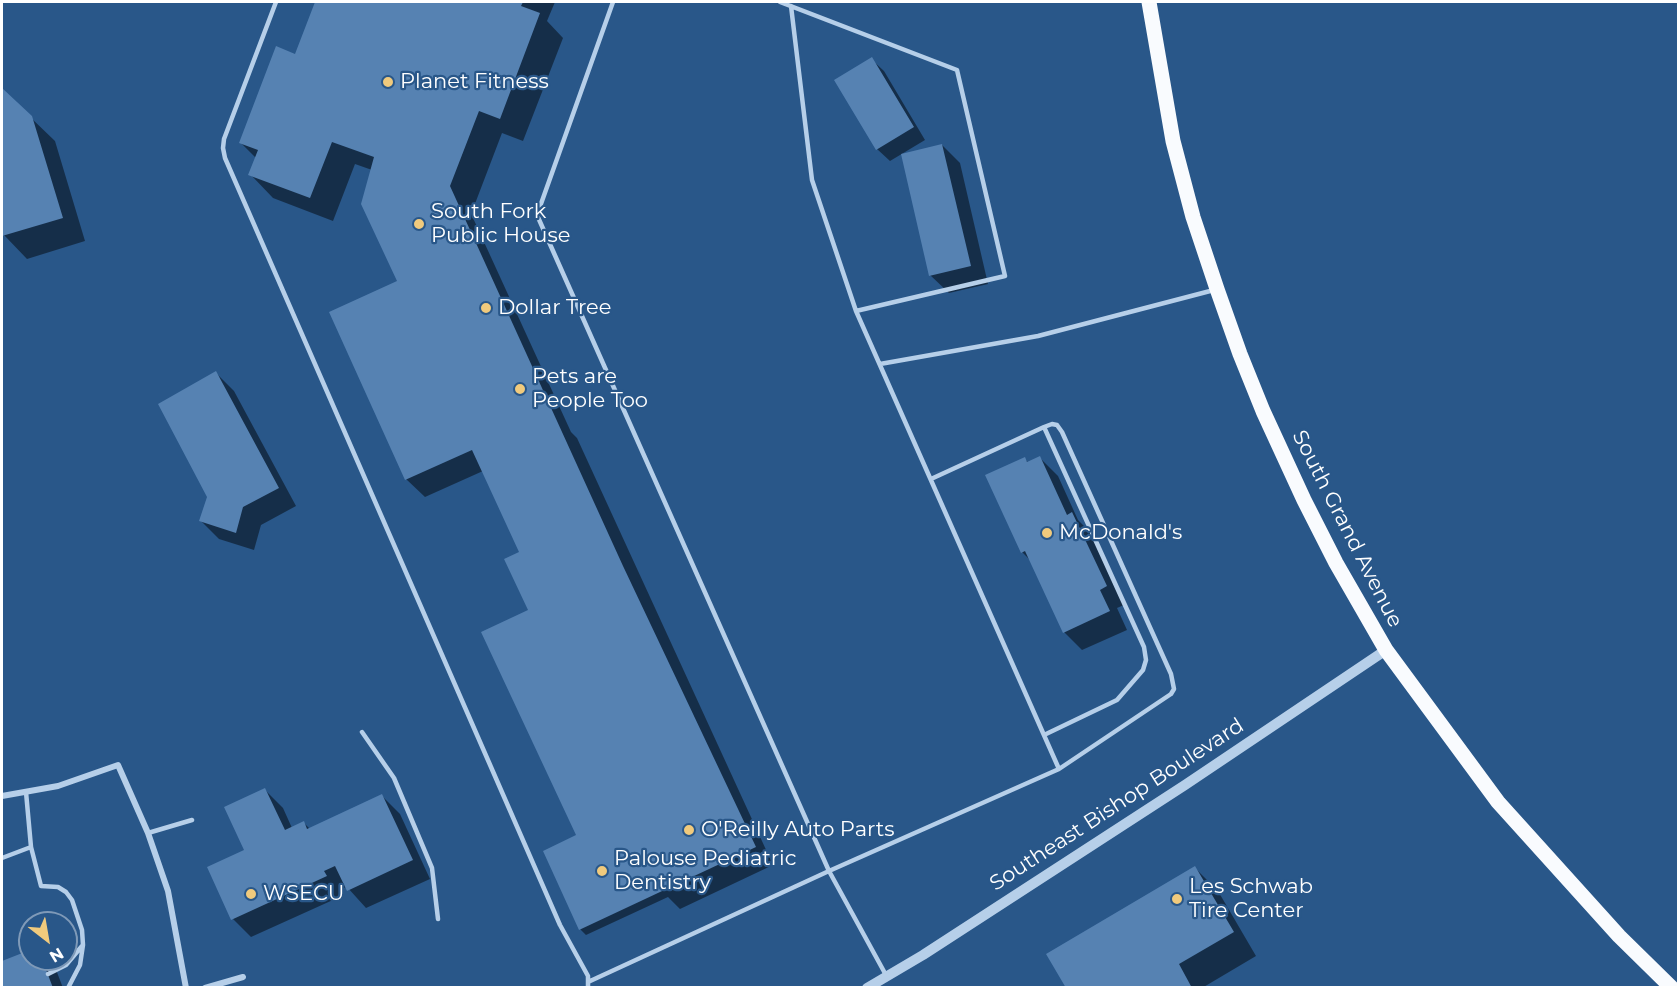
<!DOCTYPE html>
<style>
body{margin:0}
#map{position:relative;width:1680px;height:989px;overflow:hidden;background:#295789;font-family:Montserrat,sans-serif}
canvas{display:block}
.frame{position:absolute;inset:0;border:3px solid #fff;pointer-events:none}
.north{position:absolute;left:18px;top:911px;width:60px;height:60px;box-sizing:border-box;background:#295789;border:2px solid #7f9ab8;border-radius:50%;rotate:149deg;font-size:16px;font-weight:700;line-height:24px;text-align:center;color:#fff}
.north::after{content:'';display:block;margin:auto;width:21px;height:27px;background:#f0ca7d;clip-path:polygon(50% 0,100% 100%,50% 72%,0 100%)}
</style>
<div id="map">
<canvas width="1680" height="989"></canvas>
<div class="frame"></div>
<div class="north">N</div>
</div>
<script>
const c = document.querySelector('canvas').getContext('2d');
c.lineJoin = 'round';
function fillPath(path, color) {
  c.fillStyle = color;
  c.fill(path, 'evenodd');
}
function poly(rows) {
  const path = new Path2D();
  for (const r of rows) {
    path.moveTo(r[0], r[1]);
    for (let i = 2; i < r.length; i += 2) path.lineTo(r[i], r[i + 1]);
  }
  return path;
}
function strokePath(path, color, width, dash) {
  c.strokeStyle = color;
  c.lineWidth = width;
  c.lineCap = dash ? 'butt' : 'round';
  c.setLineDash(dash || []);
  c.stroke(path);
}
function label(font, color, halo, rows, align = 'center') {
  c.font = font + ' Montserrat,sans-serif';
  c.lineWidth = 4.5;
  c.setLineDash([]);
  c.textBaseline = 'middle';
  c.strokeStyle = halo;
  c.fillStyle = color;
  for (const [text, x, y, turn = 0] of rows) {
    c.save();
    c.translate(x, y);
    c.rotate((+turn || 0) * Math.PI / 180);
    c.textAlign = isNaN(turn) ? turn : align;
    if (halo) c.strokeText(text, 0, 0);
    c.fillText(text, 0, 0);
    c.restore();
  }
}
const shadow = poly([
 [317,2,555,2,547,21,563,38,523,141,502,133,473,209,468,207,571,432,577,438,773,865,680,909,668,897,586,935,580,929,545,852,578,836,530,611,521,553,483,471,425,497,406,479,399,282,372,170,355,164,333,221,273,198,250,174,256,158,241,143,296,56],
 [871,59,884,71,925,140,890,161,877,149],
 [2,90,55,141,85,241,27,259,4,235,2,229],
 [942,145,960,163,988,284,949,293,930,275],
 [216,373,234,391,296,506,261,525,254,550,219,539,201,521,209,497],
 [1040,458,1058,476,1078,520,1090,532,1124,605,1117,608,1127,630,1082,650,1064,632,1030,560,1022,552,1024,459,1029,463],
 [265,790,283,808,292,828,304,823,310,829,382,796,400,814,430,879,366,908,347,887,341,889,344,895,251,937,233,919,246,851],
 [1195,868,1218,891,1256,956,1202,988,1067,988],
 [30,952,30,959,47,959,55,967,63,988,2,988,2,963]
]);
const building = poly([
 [315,2,523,2,521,6,540,13,500,119,479,111,450,186,623,566,756,847,579,930,543,851,576,835,481,632,528,610,504,559,519,552,472,450,405,480,329,312,397,281,361,204,374,157,332,142,310,198,248,175,258,150,239,143,276,46,295,54],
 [872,57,914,127,876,150,834,80],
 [2,88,32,116,63,218,2,236],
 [942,144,971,266,929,276,901,154],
 [216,371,279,488,243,507,236,533,199,521,207,497,158,404],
 [1040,456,1067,515,1072,512,1107,586,1100,590,1110,611,1063,633,1025,551,1021,553,985,475,1025,457,1027,462],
 [265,788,285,830,304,821,307,829,382,794,413,860,347,891,335,866,324,871,327,876,231,920,207,867,244,850,224,807],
 [1195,866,1234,932,1179,964,1192,988,1066,988,1046,954],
 [30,950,30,959,42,959,53,988,2,988,2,961]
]);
const service = poly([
 [276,2,224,139,223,148,225,158,560,925,588,976,588,982],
 [613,2,537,215,829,871,887,977],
 [780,2,957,70,1005,276,856,311],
 [880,364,1038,336,1214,290],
 [1044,427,1144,647,1146,660,1143,670,1117,700,1044,735],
 [931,479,1044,427,1052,424,1057,425,1062,432,1171,674,1174,689,1171,694,1059,769],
 [362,732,394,778,432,868,438,919],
 [26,792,31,847,41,886,58,887,66,892,72,900,82,930,83,945,80,965,68,988],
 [148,833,192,820],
 [2,858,31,847],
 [48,974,66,965,82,946],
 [588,988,588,982,829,871,1059,769,856,311,812,180,791,6]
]);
const minor = poly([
 [2,796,58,786,118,765,148,833,168,891,186,988],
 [205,988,243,977]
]);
const tertiary = poly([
 [867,988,923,955,1185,785,1386,650]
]);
const primary = poly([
 [1149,2,1173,141,1193,217,1217,289,1240,354,1263,411,1304,500,1336,563,1386,650,1498,802,1619,936,1672,988]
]);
const markers = [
 [388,82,6,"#f0ca7d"],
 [419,224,6,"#f0ca7d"],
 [486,308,6,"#f0ca7d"],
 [520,389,6,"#f0ca7d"],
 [1047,533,6,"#f0ca7d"],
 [689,830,6,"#f0ca7d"],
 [602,871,6,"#f0ca7d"],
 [251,894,6,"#f0ca7d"],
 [1177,899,6,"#f0ca7d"]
];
const poiNames = [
 ["Planet Fitness",400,82],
 ["South Fork",431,212],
 ["Public House",431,236],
 ["Dollar Tree",498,308],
 ["Pets are",532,377],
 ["People Too",532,401],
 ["McDonald's",1059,533],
 ["O'Reilly Auto Parts",701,830],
 ["Palouse Pediatric",614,859],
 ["Dentistry",614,883],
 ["Les Schwab",1189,887],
 ["Tire Center",1189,911],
 ["WSECU",263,894]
];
const streetNames = [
 ["South Grand Avenue",1347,529,63],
 ["Southeast Bishop Boulevard",1117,805,-33]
];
fillPath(shadow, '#0007');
fillPath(building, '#5682b2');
strokePath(service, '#b6cfe9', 4.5);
strokePath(minor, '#b6cfe9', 6);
strokePath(tertiary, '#b6cfe9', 10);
strokePath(primary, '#f9fbfe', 15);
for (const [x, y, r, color] of markers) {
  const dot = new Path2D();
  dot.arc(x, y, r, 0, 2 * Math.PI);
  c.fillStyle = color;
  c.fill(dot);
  strokePath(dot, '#295789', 2);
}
label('21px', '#fff', '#295789', poiNames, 'left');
label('21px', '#fff', '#295789', streetNames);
</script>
